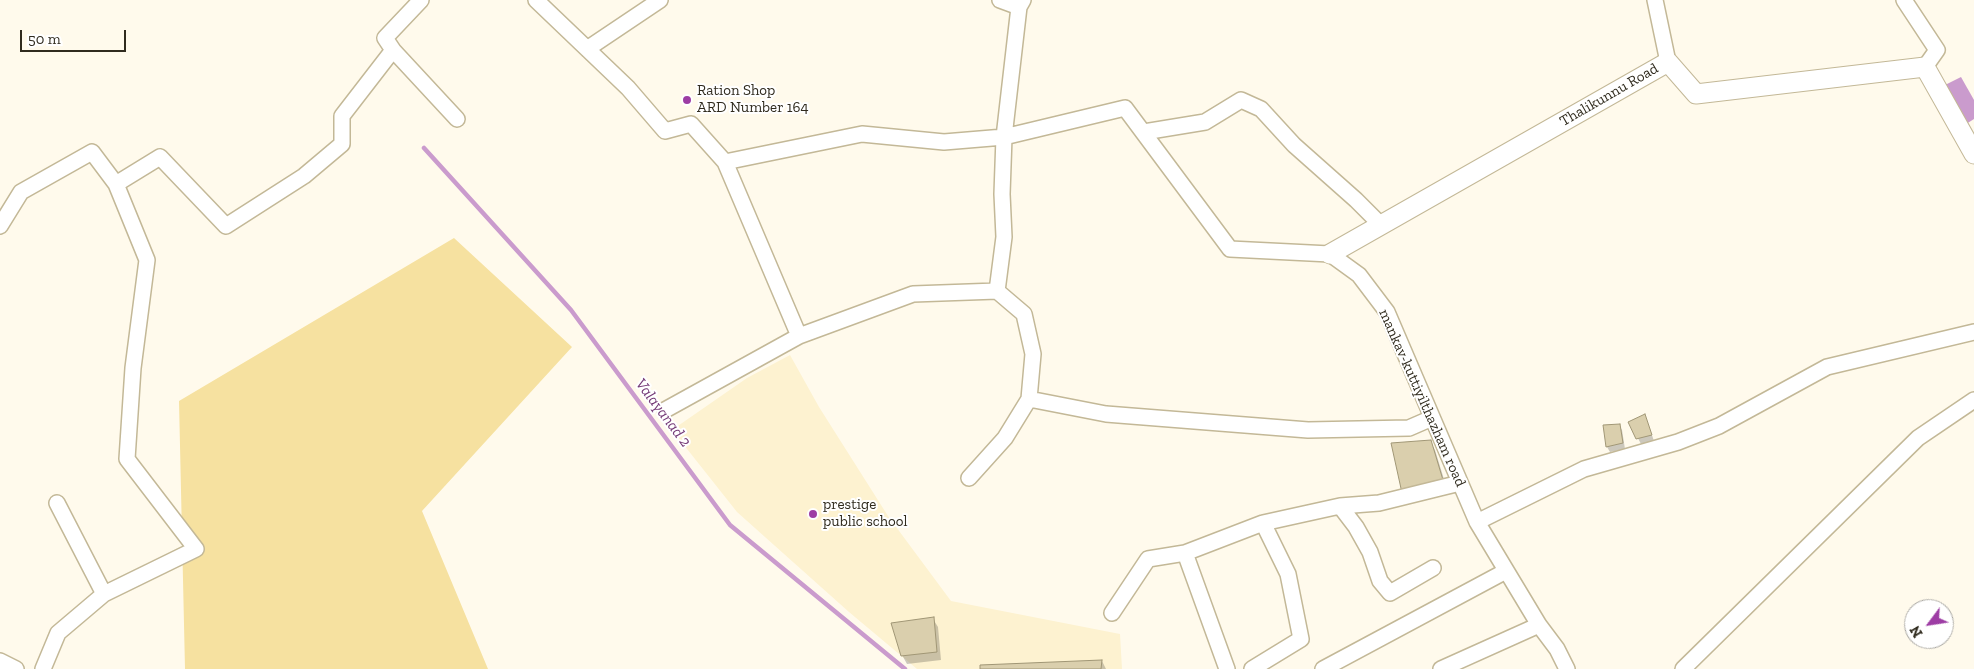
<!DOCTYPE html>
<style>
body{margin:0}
#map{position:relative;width:1974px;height:669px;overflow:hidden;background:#fffaec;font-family:"Zilla Slab",serif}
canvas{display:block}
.north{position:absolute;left:1904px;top:599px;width:50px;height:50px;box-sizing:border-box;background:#fff;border:1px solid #acaaa5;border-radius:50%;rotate:239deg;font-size:14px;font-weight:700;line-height:20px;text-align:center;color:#302b1e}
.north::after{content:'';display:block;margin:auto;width:18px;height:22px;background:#9d3da4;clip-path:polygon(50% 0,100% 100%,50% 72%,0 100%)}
.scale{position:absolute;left:20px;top:30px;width:106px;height:22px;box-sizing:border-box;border:2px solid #302b1e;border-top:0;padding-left:6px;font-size:15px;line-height:18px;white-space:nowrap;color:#302b1e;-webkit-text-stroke:4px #fff;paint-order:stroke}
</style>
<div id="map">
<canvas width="1974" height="669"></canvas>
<div class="north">N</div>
<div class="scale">50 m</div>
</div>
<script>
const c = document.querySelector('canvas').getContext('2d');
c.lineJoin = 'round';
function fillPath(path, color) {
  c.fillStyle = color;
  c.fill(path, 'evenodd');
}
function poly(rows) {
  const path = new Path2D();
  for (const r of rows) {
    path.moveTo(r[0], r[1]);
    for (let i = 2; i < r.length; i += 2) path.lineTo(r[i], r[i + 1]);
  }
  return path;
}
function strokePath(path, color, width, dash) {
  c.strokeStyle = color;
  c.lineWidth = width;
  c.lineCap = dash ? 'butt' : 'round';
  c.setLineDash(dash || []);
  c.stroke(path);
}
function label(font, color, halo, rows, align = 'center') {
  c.font = font + ' "Zilla Slab",serif';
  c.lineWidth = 4;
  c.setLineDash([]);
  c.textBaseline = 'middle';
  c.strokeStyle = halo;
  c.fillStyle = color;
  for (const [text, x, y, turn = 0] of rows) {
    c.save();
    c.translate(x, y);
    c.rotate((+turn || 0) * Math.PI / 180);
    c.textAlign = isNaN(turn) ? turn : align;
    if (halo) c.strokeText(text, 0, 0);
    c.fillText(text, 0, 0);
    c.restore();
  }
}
const built = poly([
 [790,355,819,407,888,516,951,601,1120,634,1122,669,917,669,849,612,737,512,672,430,747,378]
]);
const green = poly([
 [454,238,572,347,422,511,488,669,185,669,179,401]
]);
const water = poly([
 [1961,77,1974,100,1974,119,1963,126,1941,87]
]);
const shadow = poly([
 [1645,415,1654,441,1641,444,1630,423],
 [1619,425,1622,430,1625,449,1610,452,1607,447,1604,427],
 [1430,441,1435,450,1447,489,1393,444],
 [933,619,938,627,941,660,907,664,902,655],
 [1102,661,1106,669,982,669]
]);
const stream = poly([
 [424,148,571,310,730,525,905,669]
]);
const building = poly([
 [1645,414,1652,435,1636,439,1628,422,1645,414],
 [1620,424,1623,443,1606,447,1603,425,1620,424],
 [1431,440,1443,480,1402,493,1391,443,1431,440],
 [934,617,937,652,901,656,891,623,934,617],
 [1102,660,1101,669,980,669,980,665,1102,660]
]);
const minor = poly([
 [536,0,628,88,665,131,691,124,725,162,862,134,944,142,1004,137,1125,108,1230,249,1330,254,1359,275,1387,312,1477,522,1539,625,1557,649,1567,669],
 [1000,0,1019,7],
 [1655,0,1668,62],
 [1904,0,1937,50,1925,67],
 [587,49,660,0],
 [393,50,457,119],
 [1144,132,1205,122,1241,100,1261,109,1294,145,1356,200,1381,225],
 [725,162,799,336],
 [0,226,21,192,92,152,116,184],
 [1029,399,1106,414,1308,430,1409,428,1432,418],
 [665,410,799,336,913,294,997,291],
 [969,478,1005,438,1029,399,1033,354,1024,314,997,291,1004,237,1002,194,1004,137,1019,7,1023,0],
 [1340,506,1356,527,1370,552,1380,581,1390,593,1433,568],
 [1477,522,1584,469,1678,442,1719,426,1827,367,1974,332],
 [1263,523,1340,506,1379,503,1460,483],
 [1185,553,1227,669],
 [104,594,196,549,127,459,133,368,147,260,116,184,160,157,226,226,304,176,342,144,342,116,393,50,385,38,421,0],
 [1112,613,1148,559,1185,553,1263,523,1288,574,1301,639,1252,669],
 [0,661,16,669],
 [43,669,58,633,104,594,57,503],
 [1323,669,1506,571],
 [1441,669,1539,625],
 [1683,669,1918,438,1974,400]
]);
const tertiary = poly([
 [1330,254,1668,62,1696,94,1925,67,1974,154]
]);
const markers = [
 [687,100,5,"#9d3da4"],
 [813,514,5,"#9d3da4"]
];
const poiNames = [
 ["Ration Shop",697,91],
 ["ARD Number 164",697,108],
 ["prestige",823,505],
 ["public school",823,522]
];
const streetNames = [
 ["Thalikunnu Road",1609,95,-30],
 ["mankav-kuttiyilthazham road",1422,398,66]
];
const waterNames = [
 ["Valayanad 2",663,413,53]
];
fillPath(built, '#fdf2d0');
fillPath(green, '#f6e1a0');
fillPath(water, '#ca9bcd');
fillPath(shadow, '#0003');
strokePath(stream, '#ca9bcd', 4.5);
fillPath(building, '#dacfad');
strokePath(building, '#a19776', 1);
strokePath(minor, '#c3b897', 18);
strokePath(tertiary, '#c3b897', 21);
strokePath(minor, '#fff', 15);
strokePath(tertiary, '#fff', 19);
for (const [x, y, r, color] of markers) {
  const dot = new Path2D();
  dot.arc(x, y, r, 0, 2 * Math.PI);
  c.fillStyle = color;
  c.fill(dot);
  strokePath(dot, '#fff', 2);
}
label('15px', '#302b1e', '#fff', poiNames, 'left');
label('15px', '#302b1e', '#fff', streetNames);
label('italic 16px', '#743a77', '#fff', waterNames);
</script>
